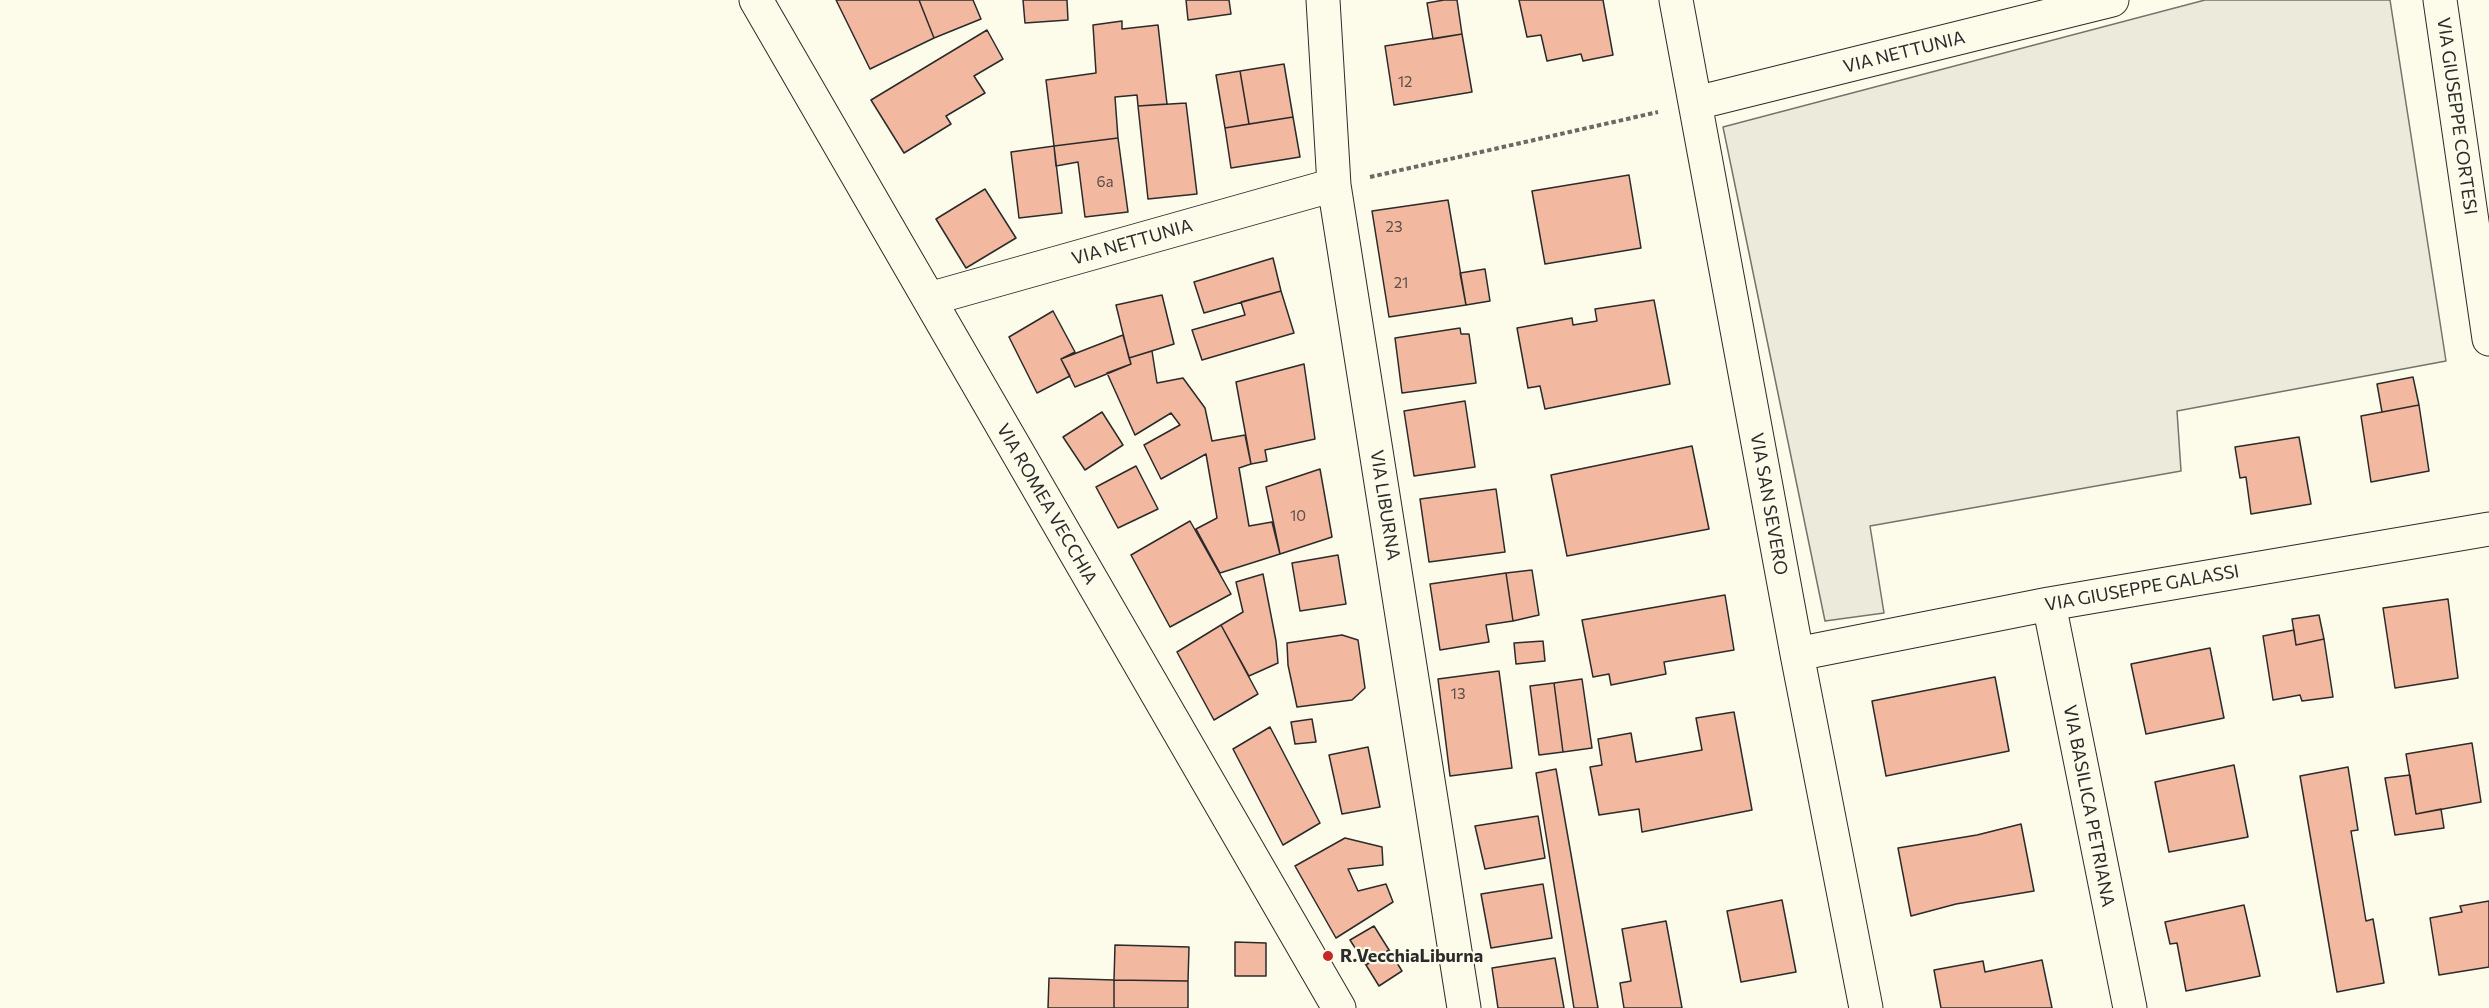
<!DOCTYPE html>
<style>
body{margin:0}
canvas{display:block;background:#fdfbea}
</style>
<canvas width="2489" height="1008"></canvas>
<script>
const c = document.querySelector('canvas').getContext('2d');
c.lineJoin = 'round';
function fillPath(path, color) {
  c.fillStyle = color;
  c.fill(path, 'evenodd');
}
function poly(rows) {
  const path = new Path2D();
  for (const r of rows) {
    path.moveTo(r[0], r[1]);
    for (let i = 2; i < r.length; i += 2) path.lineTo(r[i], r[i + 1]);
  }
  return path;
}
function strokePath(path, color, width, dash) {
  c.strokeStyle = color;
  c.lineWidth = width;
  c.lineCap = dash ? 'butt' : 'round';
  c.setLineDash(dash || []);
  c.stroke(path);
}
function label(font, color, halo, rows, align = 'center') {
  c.font = font + ' Commissioner,sans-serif';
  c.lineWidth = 4.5;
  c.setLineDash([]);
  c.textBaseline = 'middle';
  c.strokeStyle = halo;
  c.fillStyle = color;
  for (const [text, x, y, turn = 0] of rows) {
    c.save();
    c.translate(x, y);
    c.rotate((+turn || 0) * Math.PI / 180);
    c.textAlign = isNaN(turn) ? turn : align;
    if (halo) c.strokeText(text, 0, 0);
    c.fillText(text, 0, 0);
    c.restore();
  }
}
const green = poly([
 [2205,0,2390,0,2446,361,2177,411,2181,471,1870,526,1884,613,1825,621,1723,127,2205,0]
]);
const building = poly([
 [836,0,919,0,934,38,870,69,836,0],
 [919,0,973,0,981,19,934,38,919,0],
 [1023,0,1067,0,1068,20,1025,23,1023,0],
 [1186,0,1229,0,1231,14,1188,20,1186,0],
 [1444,0,1457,0,1462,34,1433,39,1427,3,1444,0],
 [1519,0,1603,0,1613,55,1583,61,1581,54,1547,61,1541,35,1527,37,1519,0],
 [1122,21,1122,29,1158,25,1167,104,1138,106,1137,95,1115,97,1118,138,1054,146,1046,80,1096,73,1093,25,1122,21],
 [987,30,1003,59,974,76,985,93,946,116,951,124,904,153,871,100,987,30],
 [1462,34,1472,92,1394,105,1385,46,1462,34],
 [1284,64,1293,117,1249,124,1240,71,1284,64],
 [1240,71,1249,124,1225,128,1216,75,1240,71],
 [1186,103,1197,194,1148,199,1138,106,1186,103],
 [1293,117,1300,157,1231,168,1225,128,1293,117],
 [1118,138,1128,212,1085,217,1078,162,1056,166,1054,146,1118,138],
 [1054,146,1062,213,1019,218,1011,152,1054,146],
 [1629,175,1641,248,1545,264,1532,191,1629,175],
 [985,189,1016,238,966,268,936,219,985,189],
 [1448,200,1466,305,1389,317,1372,211,1448,200],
 [1273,258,1281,291,1204,313,1194,282,1273,258],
 [1485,269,1490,301,1466,305,1460,273,1485,269],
 [1281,291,1294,333,1202,360,1192,330,1245,315,1241,302,1281,291],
 [1162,295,1174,344,1129,358,1116,305,1162,295],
 [1654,300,1670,384,1545,409,1540,386,1528,388,1517,328,1572,318,1573,325,1597,321,1595,309,1654,300],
 [1053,311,1075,352,1061,359,1070,376,1037,393,1009,337,1053,311],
 [1460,328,1461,334,1469,334,1476,383,1402,393,1395,338,1460,328],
 [1123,335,1131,364,1075,387,1061,359,1123,335],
 [1152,351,1157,383,1183,378,1205,408,1212,441,1245,435,1251,464,1239,468,1249,526,1272,522,1280,554,1220,573,1196,529,1217,518,1206,454,1161,479,1144,445,1180,425,1171,413,1135,435,1107,373,1131,364,1129,358,1152,351],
 [1304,364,1315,439,1265,450,1267,461,1251,464,1236,382,1304,364],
 [2413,377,2419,405,2382,412,2377,384,2413,377],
 [1465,401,1475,467,1414,476,1404,411,1465,401],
 [2419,405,2429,471,2371,482,2361,416,2419,405],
 [1102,412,1123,445,1085,470,1063,437,1102,412],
 [2299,437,2311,504,2251,514,2246,477,2240,478,2235,447,2299,437],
 [1692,446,1709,529,1567,556,1551,475,1692,446],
 [1136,466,1158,509,1118,528,1096,487,1136,466],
 [1320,469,1332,537,1280,554,1266,487,1320,469],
 [1496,489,1505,552,1429,562,1420,499,1496,489],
 [1190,521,1231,594,1170,627,1131,555,1190,521],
 [1338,555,1346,604,1300,611,1292,563,1338,555],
 [1532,570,1539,615,1513,621,1506,573,1532,570],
 [1506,573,1513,621,1486,625,1489,642,1440,650,1430,584,1506,573],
 [1263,574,1276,641,1278,663,1249,676,1221,625,1243,612,1236,582,1263,574],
 [1725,595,1734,650,1664,662,1666,674,1611,685,1609,674,1593,677,1582,620,1725,595],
 [2448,599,2458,678,2395,688,2383,608,2448,599],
 [2319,615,2324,639,2296,645,2292,619,2319,615],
 [1221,625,1258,694,1214,720,1177,652,1221,625],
 [2294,630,2296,645,2324,639,2333,697,2302,701,2300,695,2273,700,2263,636,2294,630],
 [1342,635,1358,640,1365,688,1352,700,1297,707,1288,665,1287,643,1342,635],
 [1543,641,1545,661,1516,664,1514,643,1543,641],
 [2210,648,2224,718,2146,734,2131,664,2210,648],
 [1499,671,1512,768,1450,776,1438,679,1499,671],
 [1995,677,2009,751,1886,776,1872,701,1995,677],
 [1582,679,1592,748,1563,752,1554,683,1582,679],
 [1554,683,1563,752,1539,755,1530,686,1554,683],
 [1734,712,1752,810,1642,832,1639,809,1599,815,1590,767,1602,765,1598,739,1631,733,1636,762,1702,750,1696,718,1734,712],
 [1312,719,1316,742,1295,744,1291,722,1312,719],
 [1270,727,1320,823,1283,845,1233,749,1270,727],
 [2472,743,2481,802,2416,814,2406,754,2472,743],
 [1368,747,1380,807,1342,814,1329,755,1368,747],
 [2234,765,2248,837,2169,852,2155,782,2234,765],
 [2348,767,2358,830,2351,831,2366,921,2373,919,2384,983,2337,992,2300,776,2348,767],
 [1556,769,1598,1008,1574,1008,1536,773,1556,769],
 [2410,775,2416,814,2441,809,2444,828,2395,835,2385,778,2410,775],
 [1538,816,1545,858,1485,869,1475,826,1538,816],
 [2021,824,2034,891,1956,904,1911,916,1898,848,1977,835,2021,824],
 [1345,838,1382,847,1383,865,1348,869,1358,891,1386,884,1393,902,1336,938,1295,866,1345,838],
 [1543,884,1552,938,1491,948,1481,894,1543,884],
 [1782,900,1796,972,1741,982,1727,911,1782,900],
 [2489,901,2489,967,2439,975,2430,918,2462,912,2460,906,2489,901],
 [2244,905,2260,976,2186,991,2177,943,2170,944,2165,922,2244,905],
 [1666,921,1682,1008,1624,1008,1620,983,1631,981,1622,929,1666,921],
 [1374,926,1389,950,1366,965,1350,940,1374,926],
 [1235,942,1266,943,1266,976,1235,976,1235,942],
 [1115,945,1189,947,1188,981,1114,980,1115,945],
 [1389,950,1402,971,1379,986,1366,965,1389,950],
 [1555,958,1564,1008,1498,1008,1492,968,1555,958],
 [2042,960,2052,1008,1941,1008,1934,970,1983,961,1985,972,2042,960],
 [1049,978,1114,980,1114,1008,1048,1008,1049,978],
 [1114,980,1188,981,1188,1008,1114,1008,1114,980]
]);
const path = poly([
 [1370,177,1658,112]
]);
const minor = poly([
 [756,0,1339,1008],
 [1323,0,1334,185,1464,1008],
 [1676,0,1797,654,1866,1008],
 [2440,0,2489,339],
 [1696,103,2112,0],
 [929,299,1334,185],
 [2049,604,2130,1008],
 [1797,654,2049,604,2489,529]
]);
const markers = [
 [1328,956,6,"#c62828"]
];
const numberNames = [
 ["12",1405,82],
 ["6a",1105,182],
 ["23",1394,227],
 ["21",1401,283],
 ["10",1298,516],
 ["13",1458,694]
];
const streetNames = [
 ["VIA NETTUNIA",1904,52,-14],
 ["VIA GIUSEPPE CORTESI",2457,116,82],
 ["VIA NETTUNIA",1132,242,-16],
 ["VIA ROMEA VECCHIA",1047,504,60],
 ["VIA SAN SEVERO",1769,504,80],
 ["VIA LIBURNA",1385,505,81],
 ["VIA GIUSEPPE GALASSI",2142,588,-10],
 ["VIA BASILICA PETRIANA",2089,806,79]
];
const poiNames = [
 ["R.VecchiaLiburna",1340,956]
];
fillPath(green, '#ecebdb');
strokePath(green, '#74746e', 1.5);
fillPath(building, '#f2b8a0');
strokePath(building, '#2b2b2b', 1.5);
strokePath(minor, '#2b2b2b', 35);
strokePath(path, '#6a6964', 4, [4.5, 3]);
strokePath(minor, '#fdfbea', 33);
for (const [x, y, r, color] of markers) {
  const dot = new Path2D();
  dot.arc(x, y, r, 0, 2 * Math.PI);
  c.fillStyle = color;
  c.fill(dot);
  strokePath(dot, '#fdfbea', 2);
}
label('15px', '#5d4e48', null, numberNames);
label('18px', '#2b2b2b', '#fdfbea', streetNames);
label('bold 18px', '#2b2b2b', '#fdfbea', poiNames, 'left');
</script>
